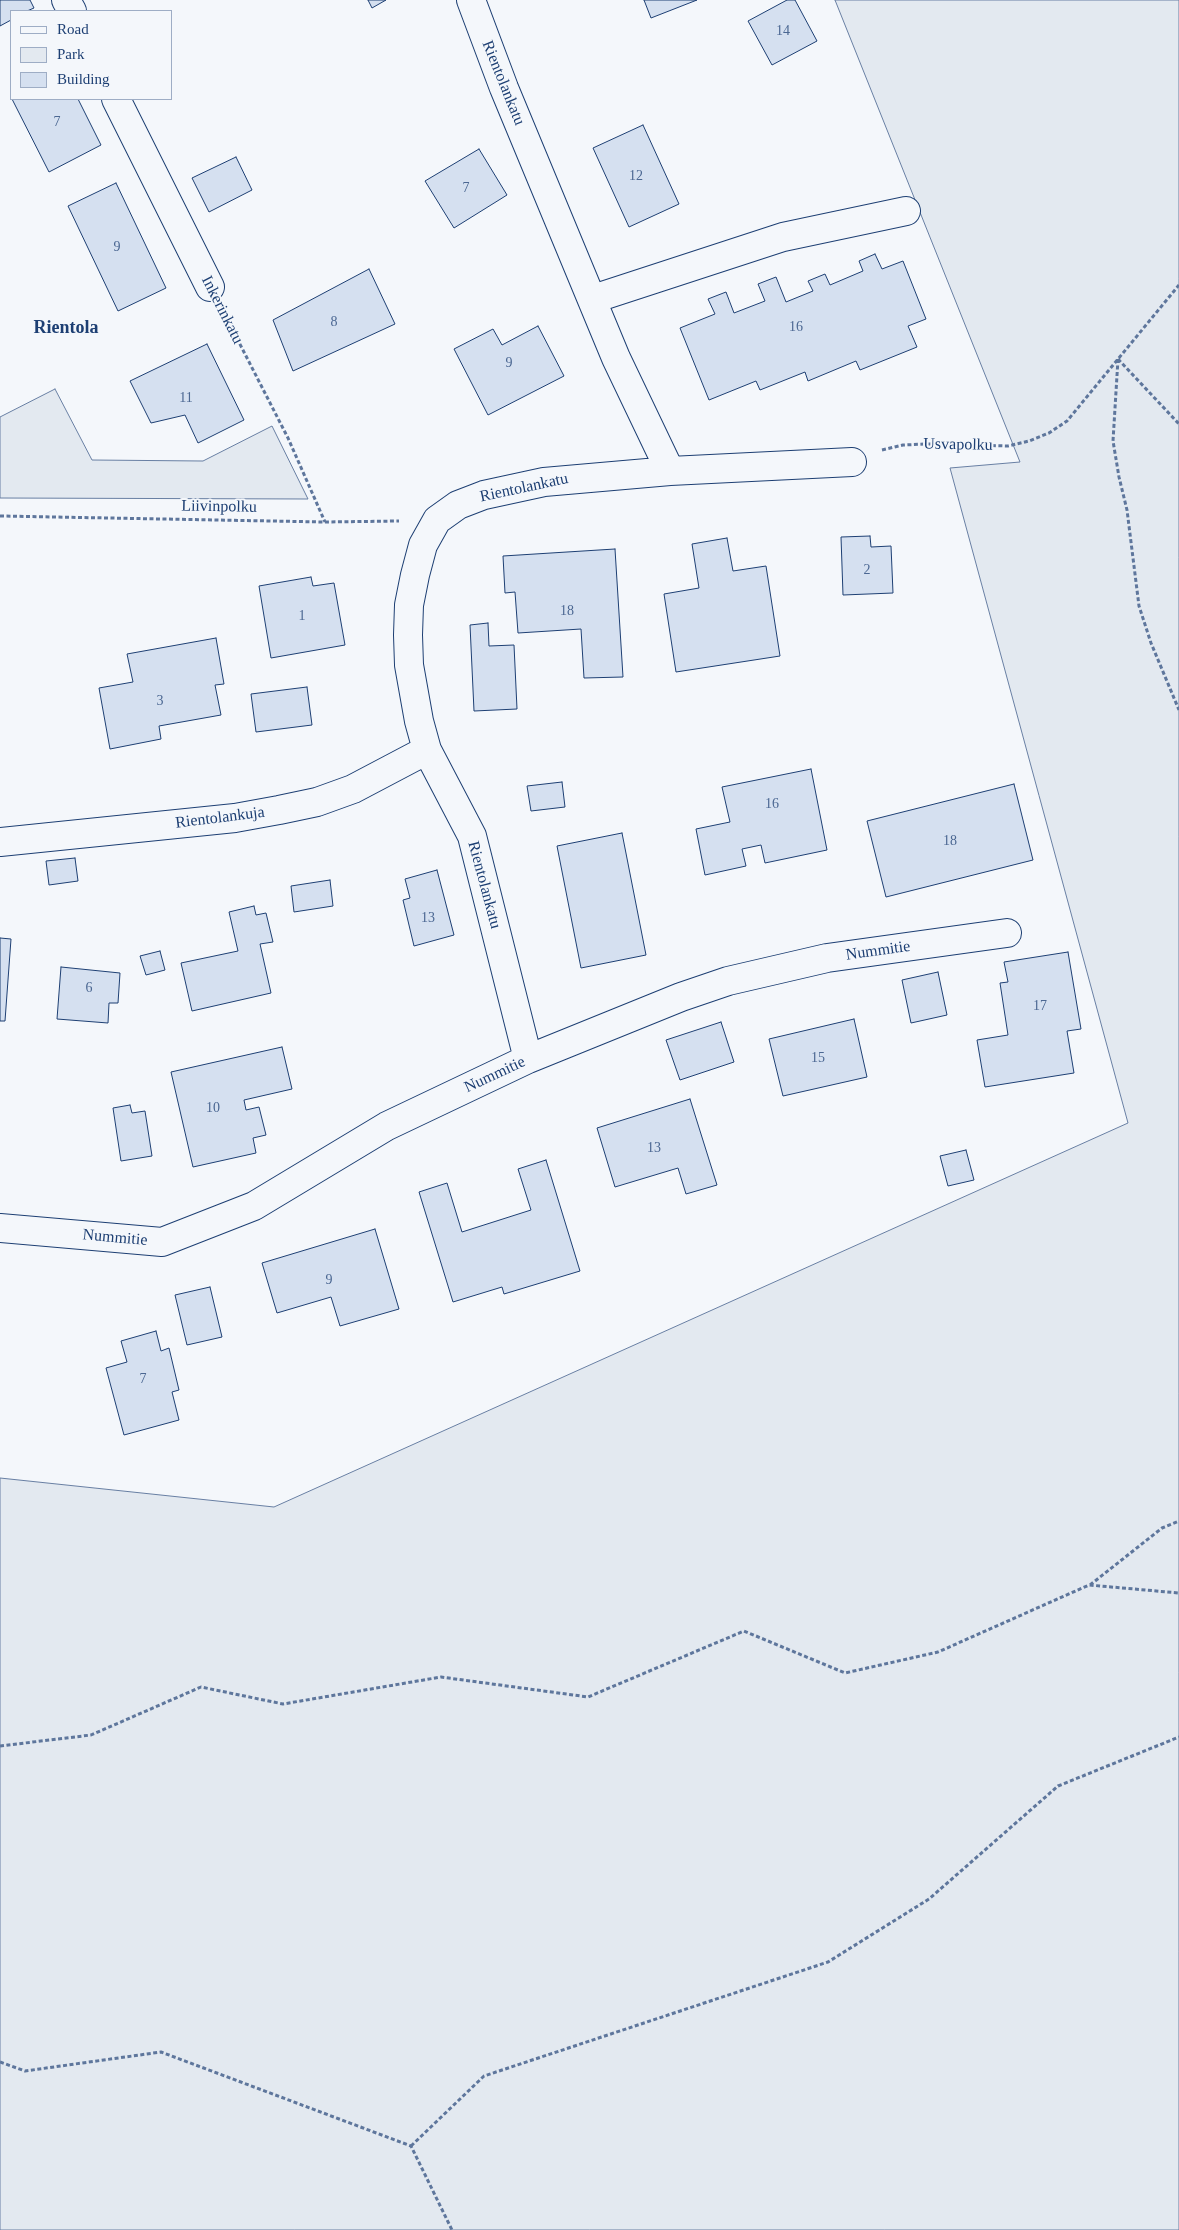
<!DOCTYPE html>
<style>
body{margin:0}
#map{position:relative;width:1179px;height:2230px;overflow:hidden;background:#f4f7fb;font-family:"Times New Roman",serif}
canvas{display:block}
.legend{position:absolute;left:10px;top:10px;width:162px;height:90px;box-sizing:border-box;background:#f4f7fb;border:1px solid #9eadc5;margin:0;padding:6px 9px;list-style:none;font-size:15px;color:#1d3f73}
.legend li{display:flex;align-items:center;gap:10px;height:25px}
.legend b{width:25px;border:1px solid #9eadc5}
</style>
<div id="map">
<canvas width="1179" height="2230"></canvas>
<ul class="legend">
<li><b style="height:6px;background:#f4f7fb"></b>Road</li>
<li><b style="height:14px;background:#e3e9f0"></b>Park</li>
<li><b style="height:14px;background:#d5e0f0"></b>Building</li>
</ul>
</div>
<script>
const c = document.querySelector('canvas').getContext('2d');
c.lineJoin = 'round';
function fillPath(path, color) {
  c.fillStyle = color;
  c.fill(path, 'evenodd');
}
function poly(rows) {
  const path = new Path2D();
  for (const r of rows) {
    path.moveTo(r[0], r[1]);
    for (let i = 2; i < r.length; i += 2) path.lineTo(r[i], r[i + 1]);
  }
  return path;
}
function strokePath(path, color, width, dash) {
  c.strokeStyle = color;
  c.lineWidth = width;
  c.lineCap = dash ? 'butt' : 'round';
  c.setLineDash(dash || []);
  c.stroke(path);
}
function label(font, color, halo, rows, align = 'center') {
  c.font = font + ' "Times New Roman",serif';
  c.lineWidth = 4;
  c.setLineDash([]);
  c.textBaseline = 'middle';
  c.strokeStyle = halo;
  c.fillStyle = color;
  for (const [text, x, y, turn = 0] of rows) {
    c.save();
    c.translate(x, y);
    c.rotate((+turn || 0) * Math.PI / 180);
    c.textAlign = isNaN(turn) ? turn : align;
    if (halo) c.strokeText(text, 0, 0);
    c.fillText(text, 0, 0);
    c.restore();
  }
}
const green = poly([
 [835,0,1179,0,1179,2230,0,2230,0,1478,274,1507,1128,1123,950,468,1020,462,835,0],
 [55,389,92,460,203,461,272,426,308,499,0,498,0,417,55,389]
]);
const building = poly([
 [0,0,30,0,34,8,27,11,11,11,11,20,0,26,0,0],
 [368,0,386,0,372,8,368,0],
 [644,0,697,0,651,18,644,0],
 [787,0,795,0,817,41,772,65,748,21,787,0],
 [12,99,78,99,101,145,49,172,12,99],
 [643,125,679,204,629,227,593,148,643,125],
 [479,149,507,195,454,228,425,181,479,149],
 [236,157,252,190,209,212,192,178,236,157],
 [116,183,166,288,118,311,68,206,116,183],
 [875,254,882,269,903,261,926,319,908,326,917,347,860,370,856,361,808,381,805,372,760,390,756,381,709,400,680,328,715,314,708,299,726,292,734,313,765,301,758,284,776,277,786,302,813,291,808,281,825,274,830,285,863,271,859,261,875,254],
 [369,269,395,324,293,371,273,320,369,269],
 [538,326,564,376,488,415,454,349,493,329,502,345,538,326],
 [207,344,244,420,198,443,185,415,151,423,130,381,207,344],
 [870,536,871,547,891,546,893,593,843,595,841,537,870,536],
 [727,538,733,571,766,566,780,656,676,672,664,594,699,588,692,544,727,538],
 [615,549,623,677,584,678,581,629,518,633,515,592,505,593,503,556,615,549],
 [311,577,313,586,334,583,345,645,271,658,259,586,311,577],
 [488,623,489,646,514,645,517,709,474,711,470,625,488,623],
 [216,638,224,684,215,685,221,715,159,726,161,739,110,749,99,688,133,682,127,654,216,638],
 [307,687,312,725,256,732,251,694,307,687],
 [811,769,827,850,765,863,761,845,742,849,746,866,705,875,696,829,730,822,722,787,811,769],
 [562,782,565,807,531,811,527,786,562,782],
 [1014,784,1033,860,886,897,867,821,1014,784],
 [622,833,646,955,581,968,557,846,622,833],
 [75,858,78,881,49,885,46,861,75,858],
 [437,870,454,935,414,946,403,900,410,898,405,879,437,870],
 [330,880,333,906,294,912,291,886,330,880],
 [254,906,256,915,266,913,273,942,260,944,271,993,192,1011,181,963,238,951,229,912,254,906],
 [0,938,11,939,5,1021,0,1021,0,938],
 [160,951,165,970,146,975,140,956,160,951],
 [1068,952,1081,1029,1067,1031,1074,1073,985,1087,977,1040,1008,1035,1000,983,1008,982,1004,962,1068,952],
 [61,967,120,973,118,1003,109,1003,108,1023,57,1019,61,967],
 [938,972,947,1015,911,1023,902,980,938,972],
 [854,1019,867,1077,783,1096,769,1039,854,1019],
 [721,1022,734,1062,680,1080,666,1040,721,1022],
 [282,1047,292,1089,244,1100,246,1110,259,1107,266,1135,253,1138,256,1153,193,1167,171,1072,282,1047],
 [690,1099,717,1185,686,1194,678,1168,615,1187,597,1128,690,1099],
 [130,1105,132,1113,145,1111,152,1156,121,1161,113,1108,130,1105],
 [966,1150,974,1180,948,1186,940,1156,966,1150],
 [546,1160,580,1271,504,1294,502,1287,453,1302,419,1192,447,1183,462,1232,531,1210,518,1169,546,1160],
 [375,1229,399,1309,340,1326,331,1297,277,1313,262,1263,375,1229],
 [210,1287,222,1337,187,1345,175,1295,210,1287],
 [156,1331,161,1351,169,1348,179,1390,172,1392,179,1420,124,1435,106,1368,127,1362,121,1341,156,1331]
]);
const path = poly([
 [225,315,288,438,325,522],
 [1118,359,1113,441,1119,477,1127,510,1139,606,1151,643,1179,710],
 [1118,359,1179,424],
 [882,450,903,445,926,444,1008,446,1029,441,1049,433,1067,421,1179,285],
 [0,516,325,522,399,521],
 [1090,1585,1162,1528,1179,1521],
 [0,1746,91,1735,201,1687,283,1704,441,1677,588,1697,744,1631,845,1673,938,1652,1089,1585,1179,1593],
 [0,2062,25,2071,161,2052,411,2146,452,2230],
 [411,2146,484,2076,828,1962,929,1899,1058,1786,1179,1737]
]);
const minor = poly([
 [66,0,72,11],
 [471,0,504,88,616,358,670,471,544,482,484,495,458,505,437,520,423,545,415,575,409,605,408,635,409,665,419,721,427,750,472,836,528,1059],
 [116,99,210,287],
 [593,299,783,237,906,211],
 [670,471,852,462],
 [0,842,235,818,279,810,317,802,353,789,427,750],
 [0,1228,162,1242,254,1206,387,1126,528,1059,681,997,728,981,827,958,1007,933]
]);
const numberNames = [
 ["14",783,31],
 ["7",57,122],
 ["12",636,176],
 ["7",466,188],
 ["9",117,247],
 ["8",334,322],
 ["16",796,327],
 ["9",509,363],
 ["11",186,398],
 ["2",867,570],
 ["18",567,611],
 ["1",302,616],
 ["3",160,701],
 ["16",772,804],
 ["18",950,841],
 ["13",428,918],
 ["6",89,988],
 ["17",1040,1006],
 ["15",818,1058],
 ["10",213,1108],
 ["13",654,1148],
 ["9",329,1280],
 ["7",143,1379]
];
const streetNames = [
 ["Rientolankatu",503,83,68],
 ["Inkerinkatu",222,310,63],
 ["Usvapolku",958,445,1],
 ["Rientolankatu",524,488,-12],
 ["Liivinpolku",219,507,1],
 ["Rientolankuja",220,818,-7],
 ["Rientolankatu",484,885,75],
 ["Nummitie",878,951,-8],
 ["Nummitie",495,1075,-25],
 ["Nummitie",115,1238,5]
];
const neighbourhoodNames = [
 ["Rientola",66,328]
];
fillPath(green, '#e3e9f0');
strokePath(green, '#687fa3', 1);
fillPath(building, '#d5e0f0');
strokePath(building, '#1d3f73', 1);
strokePath(minor, '#1d3f73', 30);
strokePath(path, '#5e769c', 3, [4, 2.5]);
strokePath(minor, '#f4f7fb', 28);
label('14px', '#4b6792', null, numberNames);
label('16px', '#1d3f73', '#f4f7fb', streetNames);
label('bold 18px', '#1d3f73', '#f4f7fb', neighbourhoodNames);
</script>
